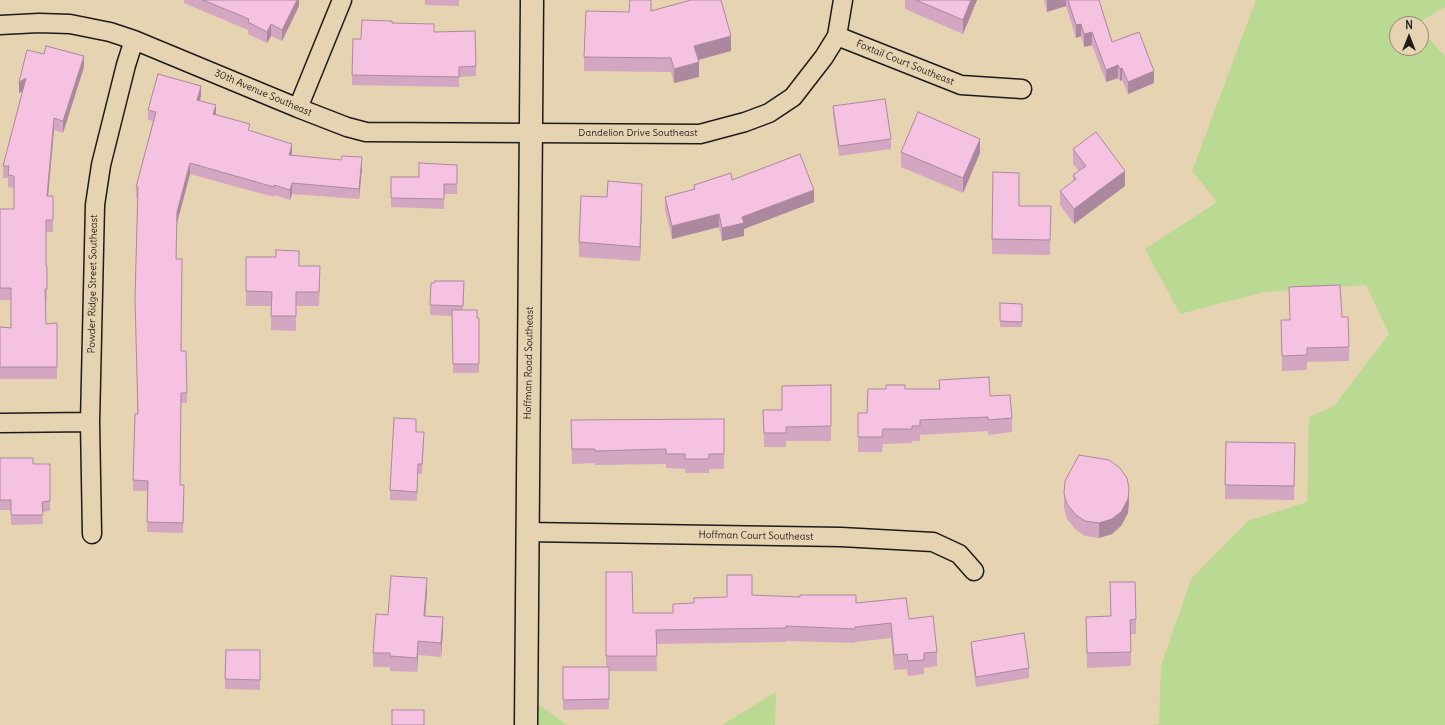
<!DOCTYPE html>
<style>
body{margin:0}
#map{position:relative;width:1445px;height:725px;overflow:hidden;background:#e6d3b1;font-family:Delius,sans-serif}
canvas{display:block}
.north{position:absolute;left:1389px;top:16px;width:40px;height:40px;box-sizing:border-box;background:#e6d3b1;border:1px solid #958a75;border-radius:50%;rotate:0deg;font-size:11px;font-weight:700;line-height:16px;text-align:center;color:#1c1c1c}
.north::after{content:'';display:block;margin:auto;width:14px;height:18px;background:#1c1c1c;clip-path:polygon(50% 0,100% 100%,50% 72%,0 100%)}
</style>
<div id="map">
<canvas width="1445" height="725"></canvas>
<div class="north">N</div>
</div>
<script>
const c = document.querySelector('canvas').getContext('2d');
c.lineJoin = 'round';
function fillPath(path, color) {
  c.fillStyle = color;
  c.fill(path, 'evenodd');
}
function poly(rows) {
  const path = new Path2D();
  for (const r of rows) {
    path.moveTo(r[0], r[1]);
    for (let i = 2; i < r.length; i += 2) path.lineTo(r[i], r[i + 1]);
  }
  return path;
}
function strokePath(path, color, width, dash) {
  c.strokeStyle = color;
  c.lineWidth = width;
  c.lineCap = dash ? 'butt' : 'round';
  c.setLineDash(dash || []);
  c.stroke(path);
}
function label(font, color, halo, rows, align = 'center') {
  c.font = font + ' Delius,sans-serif';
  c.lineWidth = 3;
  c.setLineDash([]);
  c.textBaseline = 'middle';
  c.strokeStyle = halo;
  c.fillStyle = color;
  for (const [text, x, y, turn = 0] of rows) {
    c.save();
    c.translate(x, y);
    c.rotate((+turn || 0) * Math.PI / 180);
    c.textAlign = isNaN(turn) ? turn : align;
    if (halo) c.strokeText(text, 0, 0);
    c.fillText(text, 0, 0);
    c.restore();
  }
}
const green = poly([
 [1256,0,1445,0,1445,7,1416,24,1397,24,1397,48,1421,48,1421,30,1445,56,1445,725,1150,725,1159,724,1161,666,1191,579,1248,521,1307,502,1309,417,1334,406,1389,334,1366,285,1264,292,1180,314,1145,249,1217,202,1192,171],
 [776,692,775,725,722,725],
 [526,695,567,725,526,725]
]);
const street = poly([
 [0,25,39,23,70,24,110,32,134,40,298,108,347,127,366,132,700,134,745,122,769,113,793,97,824,57,837,36,843,0],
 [837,36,961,85,1022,89],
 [298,108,342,0],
 [0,423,90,422],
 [527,532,841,537,933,542,959,554,974,571],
 [92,534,90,422,95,205,101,165,126,65,134,40]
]);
const secondary = poly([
 [526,725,532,0]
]);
const wall = poly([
 [184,0,299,0,299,6,282,41,271,36,267,43,248,34,248,30,184,3],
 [425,0,459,0,459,6,425,5],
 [905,0,977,0,963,34,905,9],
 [1044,0,1099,0,1112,42,1154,83,1128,94,1122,80,1120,81,1118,78,1106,82,1092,45,1084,47,1081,36,1076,38,1066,6,1047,12],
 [651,11,731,51,698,60,699,77,674,83,671,72,584,71,584,57,629,12],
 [392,23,434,32,476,66,476,76,459,77,459,87,352,85,352,75,361,39],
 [84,67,63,133,54,130,48,196,53,196,53,232,46,232,46,266,47,278,47,301,46,301,46,324,57,323,57,379,0,379,0,327,11,328,11,300,0,300,0,209,14,209,14,188,8,187,8,178,3,178,3,166,23,92,19,93,19,82],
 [201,96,200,101,216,114,250,131,292,154,292,156,362,168,359,199,292,194,290,200,274,195,274,197,190,174,177,223,176,259,181,351,187,393,187,403,181,403,180,485,184,485,183,533,147,532,148,491,133,491,133,480,137,414,137,198,136,197,136,187,153,121,148,120,148,110],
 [833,106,891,139,891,149,839,156,833,116],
 [1073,149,1125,186,1074,224,1060,205,1060,191,1073,181,1073,175,1079,171,1073,164],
 [901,152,980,153,963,193,901,167],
 [457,165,457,194,444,194,444,209,391,207,391,177,419,177],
 [993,172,1019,206,1051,206,1050,255,992,254],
 [732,180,814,202,744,229,744,236,722,241,719,227,672,239,665,210,665,197,694,190,694,185],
 [607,197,642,198,640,261,579,257,579,242],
 [299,266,320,280,319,306,296,306,296,331,271,330,271,306,246,306,246,291],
 [464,281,463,310,477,318,479,318,479,373,453,373,452,316,430,315,431,283],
 [1289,287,1342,317,1349,347,1349,361,1307,362,1307,370,1282,371,1281,320,1290,320],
 [1000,303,1022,304,1022,327,1000,327],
 [939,380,990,396,1012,418,1012,432,988,435,988,431,920,435,920,441,912,441,912,443,883,444,882,452,858,452,858,413,867,413,905,389,939,389],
 [831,385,831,441,786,441,786,447,764,447,763,410,782,410],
 [724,419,724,469,709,469,709,473,685,473,685,469,666,468,666,464,595,465,595,463,572,464,571,420],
 [416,432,424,442,422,474,418,474,417,501,390,500,390,490],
 [1226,442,1295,443,1294,500,1225,499],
 [0,458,33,464,50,501,50,511,42,512,43,524,11,525,11,510,0,510],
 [1064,494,1129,502,1128,513,1121,526,1112,534,1099,538,1085,536,1076,530,1067,519,1064,508],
 [606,572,633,613,673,613,694,603,727,597,752,595,856,603,909,619,937,652,937,666,924,668,924,674,908,676,907,669,894,670,891,638,855,642,855,643,786,641,786,642,656,644,657,671,609,671,609,709,563,710,563,667,606,667],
 [1110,582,1136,619,1136,634,1131,634,1131,666,1087,668,1086,617,1111,616],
 [427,593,425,616,443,631,441,657,418,655,417,672,390,671,390,667,373,667,373,653,388,615],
 [971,642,1029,668,1029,678,976,687,971,652],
 [260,650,260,690,225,689,225,679]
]);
const shadedWall = poly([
 [297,0,299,0,299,6,282,41,282,30],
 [971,0,977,0,963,34,963,20],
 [1047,0,1066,0,1066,6,1047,12],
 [271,24,271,36,267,43,267,32],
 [1081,24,1081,36,1076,38,1076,25],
 [1092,32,1092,45,1084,47,1084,34],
 [731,36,731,51,694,61,694,46],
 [84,56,84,67,63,133,63,121],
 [699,62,699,77,674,83,674,69],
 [1118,65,1118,78,1106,82,1106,70],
 [1122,68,1122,80,1120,81,1120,69],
 [1154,71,1154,83,1128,94,1128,82],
 [26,78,26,90,19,93,19,82],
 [201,86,201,96,197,110,197,100],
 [216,105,216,115,213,114],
 [54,118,54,130,47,208,47,196],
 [980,139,980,153,963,193,963,178],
 [292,144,292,154,289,166,289,155],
 [362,157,362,168,359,199,359,189],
 [190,163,190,174,177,223,177,212],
 [1125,171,1125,186,1074,224,1074,209],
 [292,183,292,194,290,200,290,190],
 [642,184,642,198,640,261,640,247],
 [814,190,814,202,744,229,744,236,722,241,722,228,742,217],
 [719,214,719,227,672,239,672,226],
 [1129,488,1129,502,1128,513,1121,526,1112,534,1099,538,1099,523],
 [427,578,427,593,424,630,424,616],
 [443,617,443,631,441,657,441,643],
 [418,641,418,655,417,672,417,658]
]);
const building = poly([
 [203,0,297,0,282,30,271,24,267,32,248,22,249,19,203,0],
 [630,0,651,0,651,11,691,0,721,0,731,36,694,46,699,62,674,69,671,58,584,57,586,11,629,12,630,0],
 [916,0,971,0,963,20,916,0],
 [1068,0,1099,0,1112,42,1139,32,1154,71,1128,82,1122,68,1120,69,1118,65,1106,70,1092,32,1084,34,1081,24,1076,25,1068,0],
 [362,20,392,21,392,23,434,24,434,32,475,31,476,66,459,67,459,77,352,75,353,39,361,39,362,20],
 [46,46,84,56,63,121,54,118,47,196,53,196,53,220,46,220,46,266,47,266,47,289,45,289,46,324,57,323,57,367,0,367,0,327,11,328,11,288,0,288,0,209,14,209,14,176,8,175,9,166,3,166,26,78,19,82,27,50,44,54,46,46],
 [158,74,201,86,197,100,216,105,213,114,250,124,248,130,292,144,289,155,341,160,342,156,362,157,359,189,292,183,290,190,274,185,274,187,190,163,177,212,176,259,182,259,181,351,186,351,187,393,181,393,180,485,184,485,183,523,147,522,148,481,133,480,135,414,138,414,135,299,138,187,136,187,156,112,148,110,158,74],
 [885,99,891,139,839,146,833,106,885,99],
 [918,112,980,139,963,178,901,152,918,112],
 [1096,132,1125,171,1074,209,1060,191,1076,179,1073,175,1086,166,1073,149,1096,132],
 [800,154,814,190,742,217,744,223,722,228,719,214,672,226,665,197,695,189,694,185,731,173,732,180,800,154],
 [419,163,457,165,457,184,444,184,444,199,391,198,391,177,419,177,419,163],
 [993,172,1019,173,1019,206,1051,206,1050,240,992,239,993,172],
 [608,181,642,184,640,247,579,242,581,196,607,197,608,181],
 [276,250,299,251,299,266,320,266,319,292,296,292,296,316,271,316,272,292,246,291,246,257,276,257,276,250],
 [435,281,464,281,463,306,430,305,431,283,434,283,435,281],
 [1340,285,1342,317,1348,317,1349,347,1307,348,1307,355,1282,356,1281,320,1290,320,1289,287,1340,285],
 [1000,303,1022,304,1022,322,1000,321,1000,303],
 [452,310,477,310,477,318,479,318,479,364,453,364,452,310],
 [989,377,990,396,1010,395,1012,418,988,420,988,417,920,420,920,426,912,426,912,429,883,429,882,437,858,437,858,413,867,413,868,389,886,389,886,385,905,385,905,389,940,389,939,380,989,377],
 [831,385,831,426,786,427,786,433,764,433,763,410,782,410,782,386,831,385],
 [394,418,416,419,416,432,424,432,422,464,418,464,417,492,390,490,394,418],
 [724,419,724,454,709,454,709,459,685,459,685,454,666,454,666,449,595,451,595,449,572,449,571,420,724,419],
 [1226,442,1295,443,1294,486,1225,485,1226,442],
 [1079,455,1109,460,1119,467,1127,478,1129,488,1128,499,1121,512,1112,519,1099,523,1085,521,1076,515,1067,504,1064,494,1065,481,1079,455],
 [0,458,33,458,33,464,50,464,50,501,42,502,43,515,11,515,11,500,0,500,0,458],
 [606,572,632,572,633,613,673,613,673,604,694,603,694,598,727,597,727,575,752,575,752,595,800,597,800,595,856,595,856,603,906,598,909,619,933,616,937,652,924,653,924,660,908,661,907,654,894,655,891,623,855,627,855,629,786,626,786,628,656,630,657,656,606,656,606,572],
 [391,576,427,578,424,616,443,617,441,643,418,641,417,658,390,656,390,653,373,653,376,614,388,615,391,576],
 [1110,582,1135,582,1136,619,1130,620,1131,652,1087,653,1086,617,1111,616,1110,582],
 [1024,633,1029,668,976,677,971,642,1024,633],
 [226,650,260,650,260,680,225,679,226,650],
 [563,667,609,667,609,699,563,700,563,667],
 [392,710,424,710,424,725,392,725,392,710]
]);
const streetNames = [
 ["Foxtail Court Southeast",905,63,22],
 ["30th Avenue Southeast",263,93,23],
 ["Dandelion Drive Southeast",638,133],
 ["Powder Ridge Street Southeast",93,284,-89],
 ["Hoffman Road Southeast",529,363,-89],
 ["Hoffman Court Southeast",756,536,1]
];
fillPath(green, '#bada93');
strokePath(street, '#1c1c1c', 21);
strokePath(secondary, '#1c1c1c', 25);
strokePath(street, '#e6d3b1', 18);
strokePath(secondary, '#e6d3b1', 22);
fillPath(wall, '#d3a7c2');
fillPath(shadedWall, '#ac889e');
fillPath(building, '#f5c2e2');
strokePath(building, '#ac889e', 1);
label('10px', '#1c1c1c', '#e6d3b1', streetNames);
</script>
